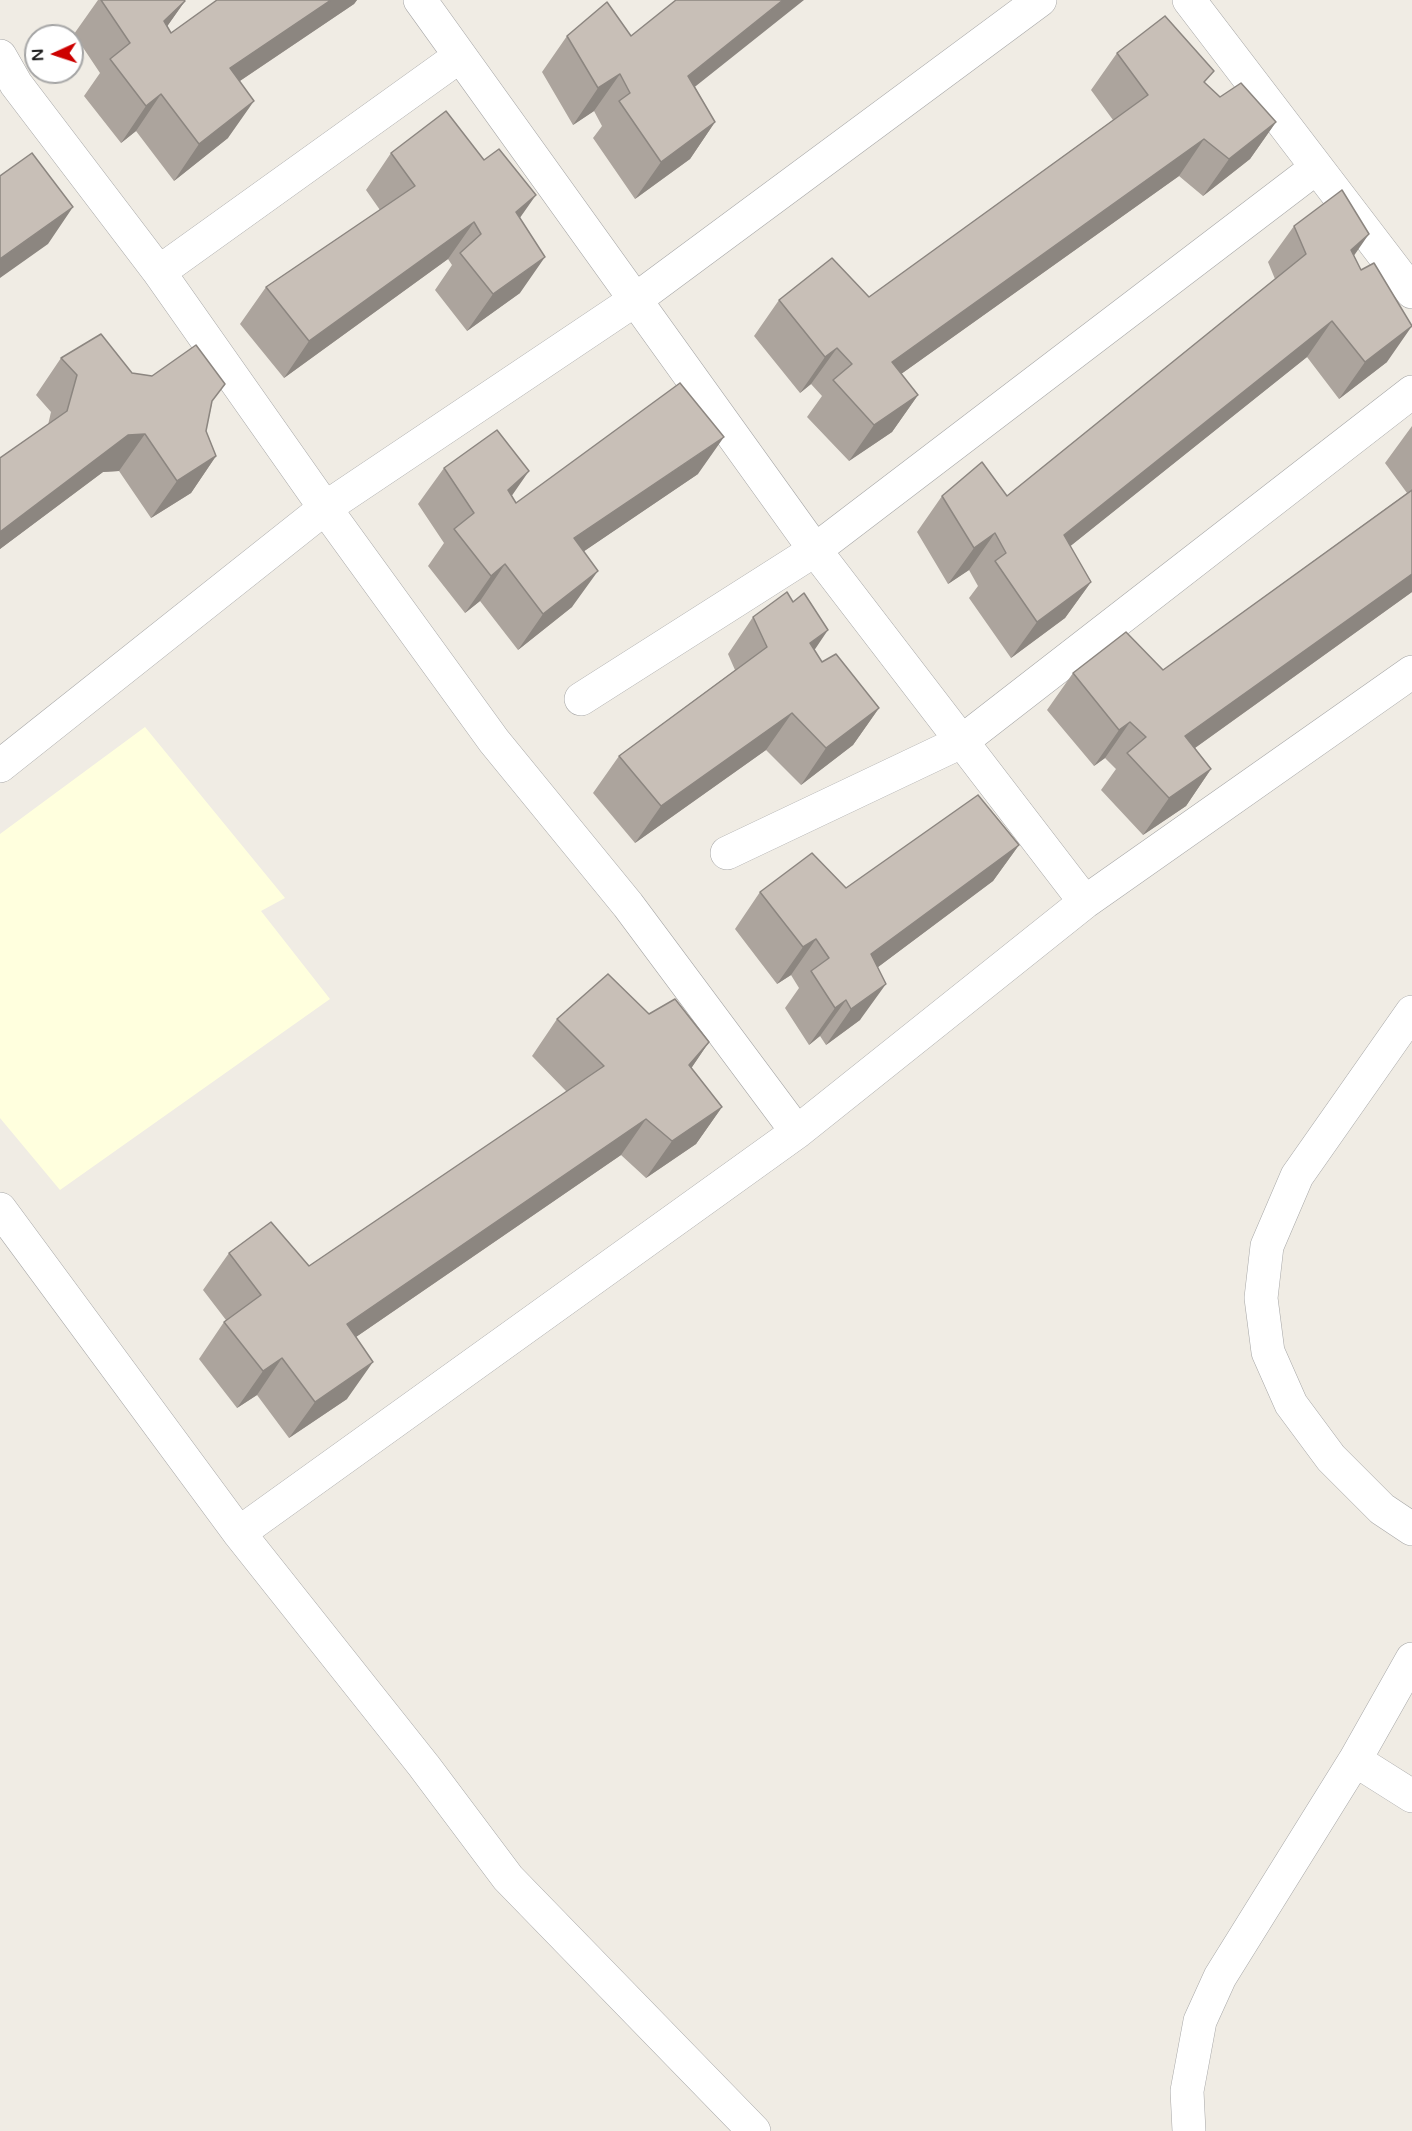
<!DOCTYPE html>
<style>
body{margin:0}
#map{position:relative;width:1412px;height:2131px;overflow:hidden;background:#f0ece4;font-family:"Varela Round",sans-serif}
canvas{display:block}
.north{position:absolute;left:24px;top:24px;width:60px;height:60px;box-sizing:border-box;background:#fff;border:2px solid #a5a5a5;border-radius:50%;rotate:267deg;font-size:16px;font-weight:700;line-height:24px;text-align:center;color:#1f1f1f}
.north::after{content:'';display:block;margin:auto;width:21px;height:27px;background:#cd0100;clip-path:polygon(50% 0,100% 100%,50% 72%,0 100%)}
</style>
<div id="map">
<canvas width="1412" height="2131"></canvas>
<div class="north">N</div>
</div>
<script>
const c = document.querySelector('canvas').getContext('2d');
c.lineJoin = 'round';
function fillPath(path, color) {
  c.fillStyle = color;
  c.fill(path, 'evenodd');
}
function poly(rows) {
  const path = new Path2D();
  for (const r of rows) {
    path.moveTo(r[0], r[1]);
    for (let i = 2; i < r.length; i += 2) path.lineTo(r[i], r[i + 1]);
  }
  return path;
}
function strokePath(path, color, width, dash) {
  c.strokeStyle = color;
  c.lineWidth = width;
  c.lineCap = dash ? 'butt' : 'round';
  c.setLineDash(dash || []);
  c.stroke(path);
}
const education = poly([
 [145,727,285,898,261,911,330,999,60,1190,0,1118,0,834]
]);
const minor = poly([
 [420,0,815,550,1085,902],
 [1189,0,1412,292],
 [0,56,16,84,159,272,325,508,494,741,628,905,797,1132],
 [159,272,460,56],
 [581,699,815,550,1316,168],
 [0,766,325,508,635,300,1040,0],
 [727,853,961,742,1412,392],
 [1412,1012,1297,1176,1267,1246,1261,1298,1268,1352,1291,1404,1331,1458,1382,1509,1412,1529],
 [0,1209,239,1533,424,1766,508,1878,754,2131],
 [239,1533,797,1132,1085,902,1412,672],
 [1355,1760,1412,1796],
 [1189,2131,1187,2091,1200,2021,1220,1977,1355,1760,1412,1659]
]);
const wall = poly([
 [98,0,184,0,185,1,167,26,171,33,217,0,357,0,354,4,240,81,228,138,174,181,136,131,121,143,84,96,100,73,74,34],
 [567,36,631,36,695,87,715,122,690,159,635,199,593,138,602,126,594,111,573,125,542,72],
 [1117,53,1206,84,1220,97,1276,122,1250,159,1203,196,1179,176,901,374,918,395,892,432,849,461,807,417,822,396,811,384,800,393,754,336,779,300,869,297,1113,120,1091,90],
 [391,153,520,218,520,293,467,331,435,290,452,265,448,259,284,378,240,324,266,287,380,210,366,190],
 [1294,226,1354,256,1387,362,1339,399,1307,357,1070,546,1091,582,1065,618,1011,658,969,598,978,586,969,570,948,584,917,532,942,496,1007,496,1275,279,1268,262],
 [61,358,132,373,212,403,206,431,216,456,191,493,151,518,119,471,103,472,0,549,0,458,48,425,51,412,36,395],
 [1412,426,1412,592,1195,748,1211,769,1186,806,1143,835,1101,790,1116,769,1105,758,1094,766,1047,710,1073,673,1163,670,1407,493,1385,463],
 [444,468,512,496,516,503,698,474,584,551,572,607,518,650,480,601,465,613,428,566,444,543,418,504],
 [753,617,814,650,822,662,879,708,853,745,801,785,766,750,635,843,593,793,619,756,735,670,728,654],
 [1019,845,993,881,878,967,860,1020,826,1045,820,1036,809,1045,785,1008,799,988,791,975,777,984,735,929,760,892,846,888],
 [649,1014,709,1042,691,1068,722,1107,696,1144,646,1178,621,1155,356,1337,347,1399,289,1438,257,1395,237,1408,199,1359,224,1322,226,1320,203,1290,229,1253,309,1266,567,1092,532,1056,557,1019]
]);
const shadedWall = poly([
 [331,0,357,0,354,4,204,105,230,68],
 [783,0,804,0,662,113,688,76],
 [185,1,159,38,164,21],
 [620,74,594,111,573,125,598,88],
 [161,94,136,131,121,143,146,106],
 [254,101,228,138,174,181,199,144],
 [715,122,690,159,635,199,661,162],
 [1276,122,1250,159,1203,196,1229,159],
 [1204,139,1179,176,866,399,892,362],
 [536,195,510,232,516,212],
 [73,207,48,244,0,278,0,259],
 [474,222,448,259,284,378,309,341],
 [1369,234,1344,270,1351,250],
 [545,257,520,293,467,331,493,294],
 [1332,321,1307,357,1038,572,1064,535],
 [1412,326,1387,362,1339,399,1365,362],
 [837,348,811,384,800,393,825,357],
 [918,395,892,432,849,461,874,425],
 [145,434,119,471,103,472,0,549,0,532,128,435],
 [724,437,698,474,549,575,574,538],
 [216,456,191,493,151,518,177,481],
 [529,471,504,507,508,490],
 [995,533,969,570,948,584,974,548],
 [505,564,480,601,465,613,491,576],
 [598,571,572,607,518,650,543,614],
 [1412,574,1412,592,1160,773,1185,736],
 [1091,582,1065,618,1011,658,1037,622],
 [828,630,803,667,810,643],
 [879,708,853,745,801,785,826,748],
 [792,713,766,750,635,843,661,806],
 [1130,722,1105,758,1094,766,1119,730],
 [1211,769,1186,806,1143,835,1169,798],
 [1019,845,993,881,846,991,871,954],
 [816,939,791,975,777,984,803,947],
 [886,984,860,1020,826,1045,851,1009],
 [846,1000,820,1036,809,1045,835,1008],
 [709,1042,684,1079,689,1065],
 [722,1107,696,1144,646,1178,672,1141],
 [646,1119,621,1155,321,1361,347,1324],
 [282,1358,257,1395,237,1408,263,1371],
 [373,1362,347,1399,289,1438,315,1402]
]);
const building = poly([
 [101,0,184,0,185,1,164,21,171,33,217,0,331,0,230,68,254,101,199,144,161,94,146,106,110,59,130,43,101,0],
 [676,0,783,0,688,76,715,122,661,162,619,101,630,93,620,74,598,88,567,36,607,2,631,36,676,0],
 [1165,16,1214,71,1204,82,1220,97,1241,83,1276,122,1229,159,1204,139,892,362,918,395,874,425,833,380,852,364,837,348,825,357,779,300,832,258,869,297,1148,95,1117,53,1165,16],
 [446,111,484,160,499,149,536,195,516,212,545,257,493,294,460,253,481,234,474,222,309,341,266,287,415,186,391,153,446,111],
 [32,153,73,207,0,259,0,176,32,153],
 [1342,190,1369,234,1351,250,1361,270,1374,263,1412,326,1365,362,1332,321,1064,535,1091,582,1037,622,995,561,1006,553,995,533,974,548,942,496,982,462,1007,496,1306,254,1294,226,1342,190],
 [101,334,132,373,152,376,196,345,225,384,212,401,206,431,216,456,177,481,145,434,128,435,0,532,0,458,67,411,77,375,61,358,101,334],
 [680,383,724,437,574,538,598,571,543,614,505,564,491,576,454,529,474,513,444,468,497,430,529,471,508,490,516,503,680,383],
 [1412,490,1412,574,1185,736,1211,769,1169,798,1127,753,1146,737,1130,722,1119,730,1073,673,1126,632,1163,670,1412,490],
 [787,592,793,602,804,593,828,630,810,643,822,662,836,654,879,708,826,748,792,713,661,806,619,756,767,647,753,617,787,592],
 [978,795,1019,845,871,954,886,984,851,1009,846,1000,835,1008,811,971,829,958,816,939,803,947,760,892,812,853,846,888,978,795],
 [608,974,649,1014,675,999,709,1042,689,1065,722,1107,672,1141,646,1119,347,1324,373,1362,315,1402,282,1358,263,1371,224,1322,261,1295,229,1253,271,1222,309,1266,604,1066,557,1019,608,974]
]);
fillPath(education, '#ffffde');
strokePath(minor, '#a6a6a6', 34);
strokePath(minor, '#fff', 33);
fillPath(wall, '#aca49d');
fillPath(shadedWall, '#8c8680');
fillPath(building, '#c8bfb7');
strokePath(building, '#8c8680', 1.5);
</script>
